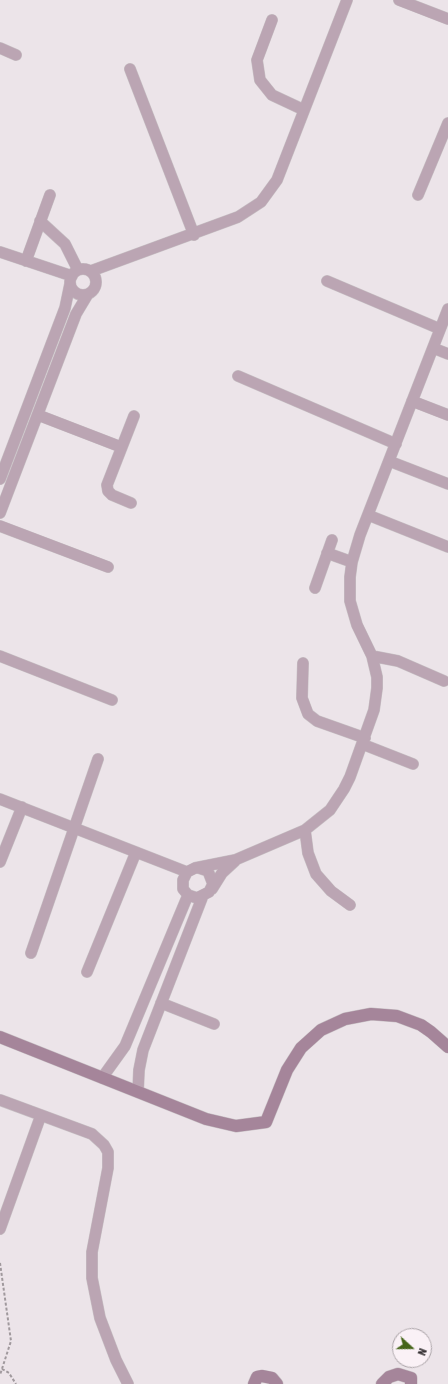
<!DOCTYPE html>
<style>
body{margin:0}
#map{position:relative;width:448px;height:1384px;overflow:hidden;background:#ece4e9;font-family:"Asap Condensed",sans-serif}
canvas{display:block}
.north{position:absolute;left:392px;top:1328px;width:40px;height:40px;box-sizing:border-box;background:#faf1f6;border:1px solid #aaa3a7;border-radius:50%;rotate:111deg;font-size:11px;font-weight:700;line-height:16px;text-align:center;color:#332f31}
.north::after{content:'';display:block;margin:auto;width:14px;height:18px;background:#456419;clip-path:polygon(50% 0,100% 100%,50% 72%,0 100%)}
</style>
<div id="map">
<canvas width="448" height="1384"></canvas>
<div class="north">N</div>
</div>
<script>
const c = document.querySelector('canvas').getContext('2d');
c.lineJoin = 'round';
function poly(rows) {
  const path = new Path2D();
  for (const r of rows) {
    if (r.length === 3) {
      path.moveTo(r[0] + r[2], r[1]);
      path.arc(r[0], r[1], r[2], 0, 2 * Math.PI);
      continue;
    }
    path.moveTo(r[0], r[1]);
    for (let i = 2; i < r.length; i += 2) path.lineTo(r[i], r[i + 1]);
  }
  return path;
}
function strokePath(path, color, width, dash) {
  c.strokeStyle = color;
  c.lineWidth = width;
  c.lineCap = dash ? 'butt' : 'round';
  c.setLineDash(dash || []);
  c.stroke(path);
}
const path = poly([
 [0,1263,11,1341,0,1375],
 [2,1369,9,1373,16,1384]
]);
const street = poly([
 [399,0,448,19],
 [272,20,257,60,260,80,272,95,304,110],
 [0,48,16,55],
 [130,69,194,235],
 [418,195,448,123],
 [40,221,65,244,78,270],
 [0,252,72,276],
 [26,261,50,195],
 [83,282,13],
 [91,271,238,217,261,202,277,180,347,0],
 [327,281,440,329],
 [433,348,448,354],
 [238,376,396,444],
 [412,401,448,415],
 [38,415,121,447],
 [389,461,448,484],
 [0,479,65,308,70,284],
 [131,503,112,495,108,491,107,485,134,416],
 [0,513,76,314,88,294],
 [368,515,448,547],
 [0,526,108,567],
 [327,553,352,562],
 [315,588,332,540],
 [0,656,112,700],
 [372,656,398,661,444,681],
 [303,663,302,698,308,714,317,721,365,738],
 [362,744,413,764],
 [0,799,187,872],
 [305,830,308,853,316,874,331,891,350,905],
 [0,862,22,807],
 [199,868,208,871,213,884,209,892,197,898,188,895,183,889,183,880,187,872,195,868,235,860,305,830,330,810,344,789,350,777,374,710,377,688,377,677,372,656,357,625,350,601,350,577,352,562,360,535,448,309],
 [212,889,222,873,235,861],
 [31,953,98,759],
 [87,972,136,852],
 [161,1003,214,1024],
 [102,1078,125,1046,188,895],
 [138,1092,139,1070,143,1050,202,898],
 [0,1100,92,1134,104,1145,108,1152,108,1168,92,1252,92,1278,100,1318,116,1360,128,1384],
 [0,1229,41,1115]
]);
const secondary = poly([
 [0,1037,206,1119,236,1126,266,1122,287,1070,301,1048,321,1030,345,1019,371,1014,397,1016,421,1025,431,1032,448,1047],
 [254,1384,257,1377,262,1376,272,1378,277,1384],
 [382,1384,389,1377,398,1374,411,1378,411,1384]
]);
strokePath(street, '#c7c0c4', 12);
strokePath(secondary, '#c7c0c4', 13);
strokePath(path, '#a0999d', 2, [3, 2]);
strokePath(street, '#bba5b3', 11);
strokePath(secondary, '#a5859a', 12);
</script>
